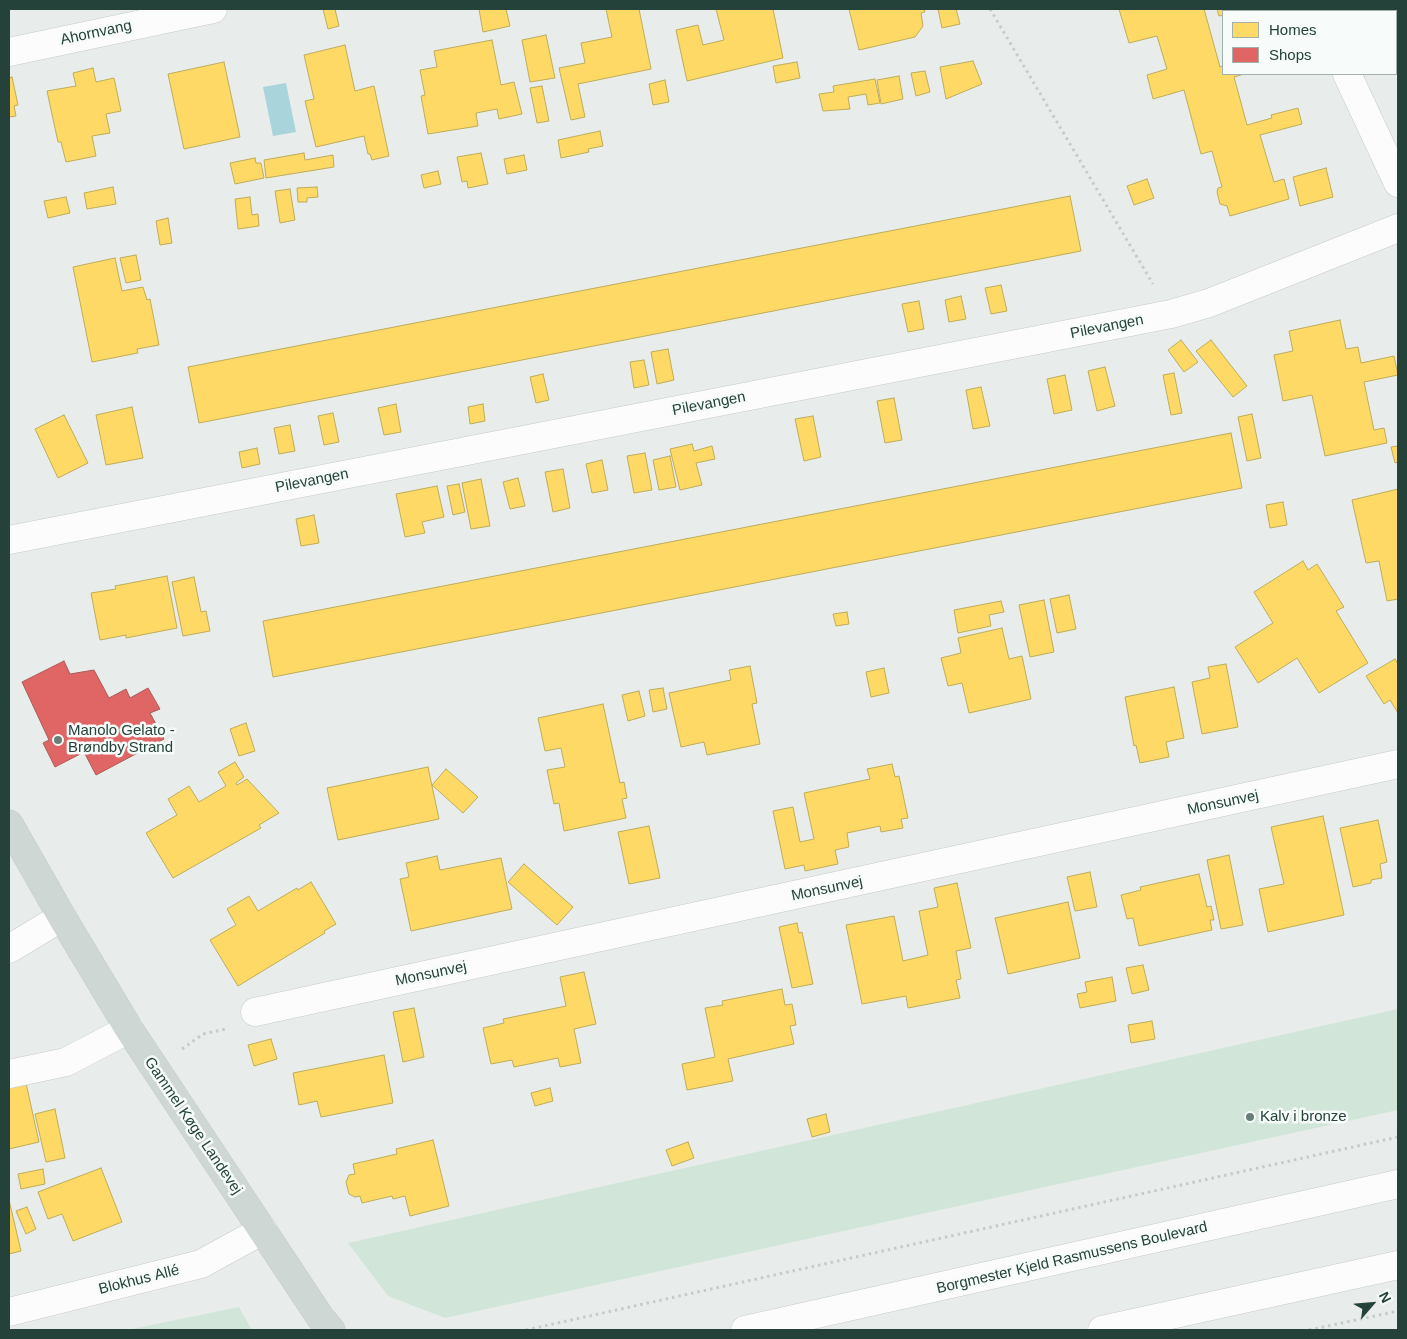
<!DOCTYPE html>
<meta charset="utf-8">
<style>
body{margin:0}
#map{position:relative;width:1407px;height:1339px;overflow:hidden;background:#e8edeb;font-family:Arial,sans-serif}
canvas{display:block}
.frame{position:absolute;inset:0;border:10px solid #24423a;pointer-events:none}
.legend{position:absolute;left:1222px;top:10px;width:175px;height:65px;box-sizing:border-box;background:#f7fbf9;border:1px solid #a3b1ad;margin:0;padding:6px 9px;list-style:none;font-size:15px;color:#24423a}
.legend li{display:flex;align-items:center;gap:10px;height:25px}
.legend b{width:25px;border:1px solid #a3b1ad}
.north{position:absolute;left:1347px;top:1279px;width:50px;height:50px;-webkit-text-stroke:4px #f7fbf9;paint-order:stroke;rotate:63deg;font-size:14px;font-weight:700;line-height:20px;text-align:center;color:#24423a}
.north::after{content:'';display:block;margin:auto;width:18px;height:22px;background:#24423a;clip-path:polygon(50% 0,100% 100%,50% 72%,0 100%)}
</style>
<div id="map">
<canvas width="1407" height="1339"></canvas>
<div class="frame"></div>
<ul class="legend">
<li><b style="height:14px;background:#ffd966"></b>Homes</li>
<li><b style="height:14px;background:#e06666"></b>Shops</li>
</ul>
<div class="north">N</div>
</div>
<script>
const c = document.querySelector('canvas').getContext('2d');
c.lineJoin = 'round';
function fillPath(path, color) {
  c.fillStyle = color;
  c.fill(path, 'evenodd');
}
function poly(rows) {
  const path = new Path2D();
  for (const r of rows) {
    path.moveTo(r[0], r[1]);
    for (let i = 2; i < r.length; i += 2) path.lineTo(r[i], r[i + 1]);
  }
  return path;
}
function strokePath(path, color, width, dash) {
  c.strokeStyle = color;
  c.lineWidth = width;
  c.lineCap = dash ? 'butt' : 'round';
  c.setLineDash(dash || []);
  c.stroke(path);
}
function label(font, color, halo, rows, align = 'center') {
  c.font = font + ' Arial,sans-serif';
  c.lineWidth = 5;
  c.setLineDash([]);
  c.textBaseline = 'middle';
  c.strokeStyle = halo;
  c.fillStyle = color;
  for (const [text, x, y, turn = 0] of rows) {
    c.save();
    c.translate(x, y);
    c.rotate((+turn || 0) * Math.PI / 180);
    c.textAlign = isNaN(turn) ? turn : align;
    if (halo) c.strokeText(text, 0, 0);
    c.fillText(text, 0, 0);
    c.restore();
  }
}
const green = poly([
 [1398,1009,1398,1110,445,1318,388,1296,348,1243],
 [239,1307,252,1330,127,1330]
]);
const water = poly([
 [286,83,296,132,273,136,263,87]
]);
const homes = poly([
 [323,9,335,9,339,26,328,29,323,9],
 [479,9,506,9,510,26,483,32,479,9],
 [606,9,639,9,651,69,578,84,585,117,571,120,559,68,585,63,581,43,612,37,606,9],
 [716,9,773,9,783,58,687,81,676,30,698,25,703,45,724,40,716,9],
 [849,9,924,9,925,12,921,13,923,26,915,37,859,50,849,9],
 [938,9,956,9,960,24,942,28,938,9],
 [1119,9,1204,9,1220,67,1223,66,1223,74,1244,74,1234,77,1247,125,1272,118,1271,115,1298,108,1302,124,1260,135,1274,182,1284,179,1289,199,1230,216,1227,206,1220,204,1217,192,1218,188,1222,187,1212,151,1201,154,1184,90,1153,99,1147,75,1167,69,1157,36,1129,43,1119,9],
 [1217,9,1251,9,1242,11,1223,11,1223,15,1219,16,1217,9],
 [546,35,555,78,530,82,522,40,546,35],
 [492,40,501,85,514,82,522,114,499,119,497,109,476,113,478,126,428,134,421,96,425,95,420,70,437,67,434,51,492,40],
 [345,45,355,91,374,86,389,156,372,160,370,154,368,154,364,136,316,147,305,101,314,99,304,55,345,45],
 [973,61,982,84,946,99,940,67,973,61],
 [224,62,240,137,184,149,168,74,224,62],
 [797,62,800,78,776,83,773,66,797,62],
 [93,68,96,82,114,78,121,111,106,114,110,133,92,136,96,156,66,162,61,142,58,142,47,91,76,86,73,73,93,68],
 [925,71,930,92,916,96,911,73,925,71],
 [899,76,903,99,881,104,877,80,899,76],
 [12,77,18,105,14,106,16,116,9,117,9,78,12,77],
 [875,79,880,103,868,105,866,94,848,97,850,109,823,111,819,94,834,92,833,86,875,79],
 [665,80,669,102,653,105,649,84,665,80],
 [542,86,549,121,537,123,530,88,542,86],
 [600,131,603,146,588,149,589,152,561,158,558,140,600,131],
 [304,153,305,160,333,155,334,167,266,178,264,160,304,153],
 [481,153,488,184,468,188,467,181,462,182,457,157,481,153],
 [524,155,527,170,507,174,504,159,524,155],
 [255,158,256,163,261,163,264,178,235,184,230,163,255,158],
 [1326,168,1333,197,1300,206,1293,177,1326,168],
 [438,171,441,184,424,188,421,175,438,171],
 [1147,179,1154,198,1134,205,1127,186,1147,179],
 [113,187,116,204,87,209,84,193,113,187],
 [317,187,318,197,307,198,307,202,298,202,297,188,317,187],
 [290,189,295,220,280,223,275,191,290,189],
 [1070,196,1081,251,199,423,188,367,1070,196],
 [66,197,70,213,48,218,44,201,66,197],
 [250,197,252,215,258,214,259,226,238,229,235,199,250,197],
 [168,218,172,243,160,245,156,221,168,218],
 [136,255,141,280,126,283,120,258,136,255],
 [115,258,122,291,143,287,147,300,150,299,159,345,137,349,138,353,92,362,73,267,115,258],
 [1001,285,1007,311,991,314,985,288,1001,285],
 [961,296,966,319,949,322,945,300,961,296],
 [919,301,924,329,908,332,902,304,919,301],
 [1340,320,1346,349,1358,347,1361,363,1394,356,1398,375,1364,382,1374,430,1384,428,1387,443,1325,456,1312,395,1283,401,1274,355,1293,351,1289,331,1340,320],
 [1181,340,1198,362,1184,372,1168,350,1181,340],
 [1211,340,1247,386,1233,397,1196,351,1211,340],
 [668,349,674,380,657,384,651,352,668,349],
 [644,360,649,385,634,388,630,362,644,360],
 [1105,367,1115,406,1097,411,1088,371,1105,367],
 [1174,373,1182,413,1171,415,1163,375,1174,373],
 [543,374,549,400,536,403,530,377,543,374],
 [1065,375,1072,410,1054,414,1047,379,1065,375],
 [981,387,990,426,973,429,966,390,981,387],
 [894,398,902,440,885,443,877,401,894,398],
 [396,404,401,432,384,435,378,408,396,404],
 [483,404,485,421,470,424,468,407,483,404],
 [132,407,143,458,106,465,96,415,132,407],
 [333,413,339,442,324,445,318,416,333,413],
 [1252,414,1261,458,1247,461,1238,417,1252,414],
 [64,415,88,463,58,478,35,429,64,415],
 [813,416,821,457,804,461,795,419,813,416],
 [290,425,295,451,279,454,274,428,290,425],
 [1231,433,1242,488,273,677,263,621,1231,433],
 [692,444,694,451,712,446,715,459,696,463,702,485,680,490,670,449,692,444],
 [1398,446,1398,462,1395,463,1391,447,1398,446],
 [257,448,260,464,242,468,239,452,257,448],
 [645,453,652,490,634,493,627,456,645,453],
 [670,456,676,487,659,490,653,460,670,456],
 [602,460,608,490,592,493,586,464,602,460],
 [563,469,570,508,553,512,545,472,563,469],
 [518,478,525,506,510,509,503,482,518,478],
 [481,479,490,526,471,529,462,483,481,479],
 [459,484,465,512,453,515,447,486,459,484],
 [437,486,444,517,422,522,425,533,405,537,396,494,437,486],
 [1398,489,1398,599,1387,601,1379,561,1366,563,1352,500,1398,489],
 [1283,502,1287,525,1270,528,1266,505,1283,502],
 [314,515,319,543,301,546,296,519,314,515],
 [1303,561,1308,570,1317,564,1344,607,1336,611,1368,663,1319,693,1297,658,1258,683,1235,647,1273,623,1254,592,1303,561],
 [167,576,177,628,126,638,126,635,100,640,91,593,116,589,115,586,167,576],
 [194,577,201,612,206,611,210,631,183,636,172,582,194,577],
 [1069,595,1076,629,1057,633,1050,599,1069,595],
 [1044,600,1054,652,1030,657,1019,605,1044,600],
 [1001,601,1004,612,989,615,991,626,958,633,954,610,1001,601],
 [847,612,849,624,836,626,833,614,847,612],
 [1002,628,1009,659,1022,656,1031,699,969,713,962,683,948,686,941,658,961,653,958,638,1002,628],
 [1395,659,1398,664,1398,713,1390,700,1384,704,1366,676,1395,659],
 [1226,664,1238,727,1202,734,1192,682,1210,678,1208,667,1226,664],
 [750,666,757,703,752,704,760,744,707,755,704,742,681,747,669,693,731,680,729,670,750,666],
 [884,668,889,693,871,697,866,672,884,668],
 [1174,687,1184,738,1166,742,1169,757,1140,763,1136,745,1134,746,1125,697,1174,687],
 [663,688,667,709,653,712,649,690,663,688],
 [639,691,645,716,628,721,622,695,639,691],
 [603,704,620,783,624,782,627,798,622,799,626,818,564,831,559,803,554,804,547,770,565,767,561,748,545,751,538,718,603,704],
 [246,723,255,751,239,756,230,729,246,723],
 [235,762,244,777,236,783,237,785,247,779,279,813,259,825,261,828,173,878,146,833,177,815,168,799,189,786,199,802,226,786,218,772,235,762],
 [892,764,895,777,899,776,908,818,901,819,903,828,881,832,880,826,847,833,849,847,835,850,838,864,805,871,804,865,785,869,773,811,793,807,800,842,814,839,804,793,870,779,867,769,892,764],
 [428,767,439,819,338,840,327,788,428,767],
 [446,769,478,797,463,813,432,785,446,769],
 [1323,816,1344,915,1268,932,1259,889,1284,884,1271,827,1323,816],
 [1378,820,1387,862,1380,864,1382,878,1371,880,1371,883,1353,887,1340,828,1378,820],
 [649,826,660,878,629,884,618,832,649,826],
 [1229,855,1243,925,1221,929,1207,860,1229,855],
 [437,856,440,870,501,858,512,909,411,931,400,879,409,877,406,863,437,856],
 [524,864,573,907,557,925,508,882,524,864],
 [1090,872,1097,907,1075,911,1067,877,1090,872],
 [1199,874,1207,907,1211,906,1214,920,1210,920,1212,930,1139,946,1133,918,1127,919,1121,895,1141,890,1140,887,1199,874],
 [311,882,336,924,324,931,325,933,238,986,210,940,236,925,227,909,249,896,258,911,297,888,298,890,311,882],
 [957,883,971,948,956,951,961,979,956,980,960,998,908,1008,906,996,862,1004,846,925,894,916,903,961,928,955,919,911,938,907,934,888,957,883],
 [1068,902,1080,958,1008,974,995,918,1068,902],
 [797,923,799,933,802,932,813,984,792,988,779,927,797,923],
 [1143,965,1149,990,1132,994,1126,968,1143,965],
 [584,972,596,1024,574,1029,581,1063,560,1067,558,1058,514,1067,512,1060,491,1064,483,1028,504,1023,503,1019,566,1006,560,977,584,972],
 [1112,977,1116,1001,1080,1008,1077,994,1087,992,1085,982,1112,977],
 [782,989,785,1005,792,1004,796,1025,790,1026,794,1044,728,1059,733,1081,687,1090,682,1064,715,1057,705,1008,723,1005,722,1001,782,989],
 [414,1008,424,1057,403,1062,393,1012,414,1008],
 [1152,1021,1155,1039,1131,1043,1128,1025,1152,1021],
 [271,1039,277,1059,254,1066,248,1045,271,1039],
 [384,1055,393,1103,321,1117,317,1101,299,1105,293,1073,384,1055],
 [26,1083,39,1142,9,1149,9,1086,26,1083],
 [550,1088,553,1101,535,1106,531,1093,550,1088],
 [55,1109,65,1158,46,1162,35,1114,55,1109],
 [826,1114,830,1132,812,1137,807,1119,826,1114],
 [433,1140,449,1206,410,1216,405,1196,393,1199,392,1196,362,1203,360,1196,355,1197,349,1194,346,1182,349,1175,355,1174,353,1164,397,1154,396,1149,433,1140],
 [688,1142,694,1158,672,1166,666,1150,688,1142],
 [101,1168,122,1222,73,1241,62,1214,48,1219,38,1192,101,1168],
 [43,1169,45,1184,21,1189,18,1174,43,1169],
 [9,1200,21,1251,9,1254,9,1200],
 [27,1207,36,1229,26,1234,16,1211,27,1207]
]);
const shops = poly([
 [64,661,70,674,94,670,109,698,126,689,130,698,148,688,160,709,150,713,164,739,96,775,84,752,55,767,43,743,49,740,22,682,64,661]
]);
const path = poly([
 [990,9,1153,284],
 [1375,11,1381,9],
 [182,1049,203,1034,226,1029],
 [526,1330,1398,1137],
 [1309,1330,1398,1311]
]);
const minor = poly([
 [1316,9,1317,11],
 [9,52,213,9],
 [1347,74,1398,183],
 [9,540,1171,314,1209,303,1398,228],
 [9,949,62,917],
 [255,1012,1398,764],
 [9,1074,66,1062,129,1029],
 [9,1312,201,1264,263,1230],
 [745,1330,1398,1184],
 [1102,1330,1398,1265]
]);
const major = poly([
 [9,824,62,917,129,1029,320,1317,331,1330]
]);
const markers = [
 [58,740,5,"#697e78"],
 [1250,1117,5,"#697e78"]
];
const streetNames = [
 ["Ahornvang",96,33,-12],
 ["Pilevangen",1107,327,-11],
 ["Pilevangen",709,404,-11],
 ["Pilevangen",312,481,-11],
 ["Monsunvej",1223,803,-12],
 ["Monsunvej",827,889,-12],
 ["Monsunvej",431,974,-12],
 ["Gammel Køge Landevej",193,1126,56],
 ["Borgmester Kjeld Rasmussens Boulevard",1072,1258,-13],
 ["Blokhus Allé",139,1280,-14]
];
const poiNames = [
 ["Manolo Gelato -",68,731],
 ["Brøndby Strand",68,748],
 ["Kalv i bronze",1260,1117]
];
fillPath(green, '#d1e6d8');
fillPath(water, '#a9d4db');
fillPath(homes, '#ffd966');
strokePath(homes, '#bdac59', 1);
fillPath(shops, '#e06666');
strokePath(shops, '#a85b59', 1);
strokePath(minor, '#c5cac8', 29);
strokePath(major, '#c3ccc9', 29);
strokePath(path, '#c3ccca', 3, [2.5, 4]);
strokePath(minor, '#fcfcfc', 28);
strokePath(major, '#cfd7d5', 28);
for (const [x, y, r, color] of markers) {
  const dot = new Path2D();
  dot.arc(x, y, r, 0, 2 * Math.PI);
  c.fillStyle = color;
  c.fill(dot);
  strokePath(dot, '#f7fbf9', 2);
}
label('15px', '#24423a', '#f7fbf9', streetNames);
label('15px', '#24423a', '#f7fbf9', poiNames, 'left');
</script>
